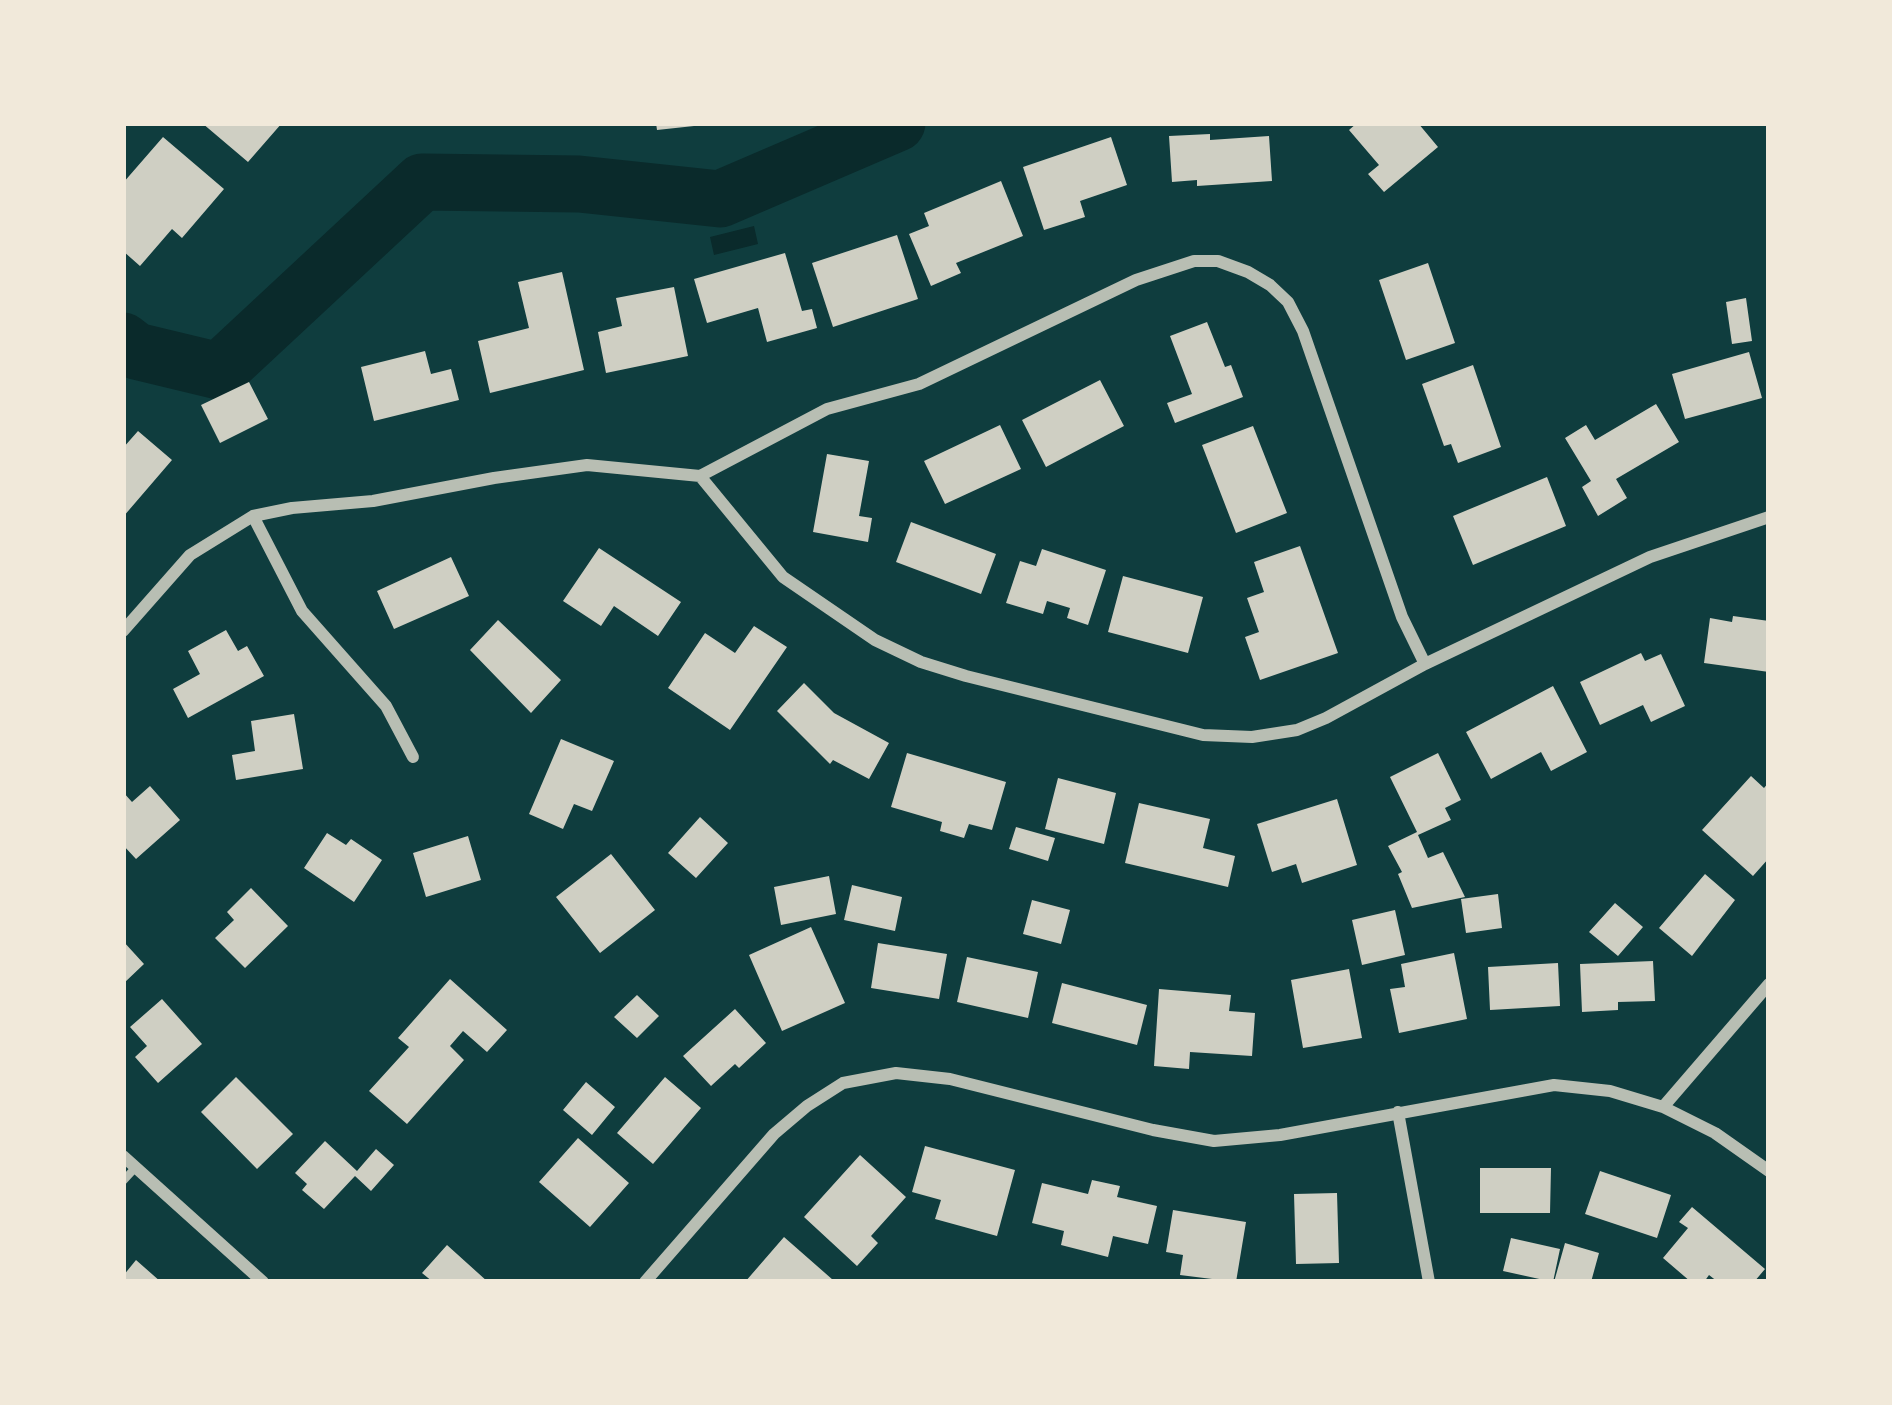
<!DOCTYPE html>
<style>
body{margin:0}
#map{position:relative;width:1892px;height:1405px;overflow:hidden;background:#0f3d3e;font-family:Helvetica,sans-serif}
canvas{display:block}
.frame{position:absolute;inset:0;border:126px solid #f1e9da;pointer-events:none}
</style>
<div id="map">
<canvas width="1892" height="1405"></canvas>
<div class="frame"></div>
</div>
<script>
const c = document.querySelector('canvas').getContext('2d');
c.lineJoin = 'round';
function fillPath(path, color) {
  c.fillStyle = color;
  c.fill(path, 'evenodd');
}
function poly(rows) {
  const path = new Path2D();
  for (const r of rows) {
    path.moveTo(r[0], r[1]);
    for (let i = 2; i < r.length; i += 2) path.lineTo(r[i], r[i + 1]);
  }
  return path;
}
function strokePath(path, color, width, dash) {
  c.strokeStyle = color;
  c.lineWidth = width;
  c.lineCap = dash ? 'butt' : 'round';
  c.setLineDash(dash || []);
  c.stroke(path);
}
const water = poly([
 [754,226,758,244,714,255,710,237]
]);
const river = poly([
 [123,341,136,351,219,371,422,182,579,184,720,199,897,123]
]);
const building = poly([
 [202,123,282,123,248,162],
 [656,123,693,123,694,126,657,130],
 [1357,123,1418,123,1438,147,1384,192,1368,174,1379,165,1349,130],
 [1210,134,1210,140,1269,136,1272,181,1197,186,1197,180,1172,182,1169,136],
 [163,137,224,189,182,238,172,229,140,266,123,251,123,183],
 [1111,137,1127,185,1080,201,1085,217,1044,230,1023,167],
 [1001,181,1023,236,956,263,961,273,931,286,909,234,929,226,924,213],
 [897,235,918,299,833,327,812,263],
 [785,253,802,311,812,309,817,328,767,342,758,308,707,323,694,279],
 [1428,263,1455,343,1406,360,1379,280],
 [562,272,584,370,490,393,478,341,529,328,518,282],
 [674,287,688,356,606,373,598,332,622,326,616,298],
 [1746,298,1752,341,1732,344,1726,302],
 [1207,322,1225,367,1231,365,1243,397,1175,423,1167,403,1192,394,1170,336],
 [425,351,431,374,451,369,459,400,374,421,361,367],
 [1749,352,1762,398,1685,419,1672,374],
 [1473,365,1501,447,1458,463,1451,444,1444,446,1422,384],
 [1100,380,1124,426,1046,467,1022,420],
 [249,382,268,419,220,443,201,405],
 [1656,404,1679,442,1616,479,1627,498,1598,516,1582,487,1591,481,1565,438,1586,425,1595,440],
 [1000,425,1021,469,945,504,924,461],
 [1253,426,1287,513,1236,533,1202,445],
 [138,431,172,460,123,517,123,448],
 [827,454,869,461,859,516,872,518,868,542,813,532],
 [1547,477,1566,526,1473,565,1453,516],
 [911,522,996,554,981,594,896,562],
 [1300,546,1338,653,1260,680,1245,637,1259,632,1247,598,1264,592,1254,562],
 [599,548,681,602,658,636,614,606,601,626,563,601],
 [1042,549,1106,570,1088,625,1067,618,1070,608,1047,601,1043,614,1006,603,1020,561,1036,566],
 [451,557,469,596,394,629,377,591],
 [1123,576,1203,597,1188,653,1108,632],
 [1733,616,1769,621,1769,672,1704,663,1710,618,1732,622],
 [498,620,561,680,531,713,470,650],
 [754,626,787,647,730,730,668,688,705,633,735,653],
 [226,630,238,651,247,646,264,676,188,718,173,689,200,674,188,651],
 [1641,653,1645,661,1661,654,1685,706,1651,722,1643,705,1600,725,1580,682],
 [804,683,834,713,889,743,869,779,833,760,830,764,777,711],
 [1553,686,1587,752,1551,771,1541,752,1491,779,1466,732],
 [294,714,303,769,236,780,232,755,255,751,251,721],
 [561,739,614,761,592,811,574,804,563,829,529,814],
 [907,753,1006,782,992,830,969,824,964,838,940,831,942,822,891,807],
 [1438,753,1461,800,1445,808,1451,820,1418,835,1428,858,1443,852,1465,897,1412,908,1398,874,1402,872,1388,846,1417,832,1390,777],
 [1751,776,1764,788,1769,782,1769,858,1753,876,1702,830],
 [1058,778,1116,793,1104,844,1045,829],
 [150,786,180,820,136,859,123,845,123,792,132,802],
 [1337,799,1357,865,1302,883,1296,864,1272,872,1257,824],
 [1139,803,1210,819,1203,848,1235,856,1228,887,1125,863],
 [700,817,728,843,696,878,668,853],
 [1016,827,1055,838,1048,861,1009,849],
 [327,833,346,845,351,839,382,860,354,902,304,868],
 [468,836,481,880,426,897,413,853],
 [611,854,655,910,600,953,556,897],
 [1705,874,1735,900,1692,956,1659,928],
 [829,876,836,914,781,925,774,887],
 [852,885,902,897,895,931,844,920],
 [251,888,288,926,245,968,215,938,234,920,227,912],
 [1498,894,1502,928,1466,933,1461,899],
 [1032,900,1070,910,1061,944,1023,934],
 [1615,903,1643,927,1618,956,1589,932],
 [1395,910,1405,955,1362,965,1352,920],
 [811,927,845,1003,782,1031,749,955],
 [123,941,144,964,123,984],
 [878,943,947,954,939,999,871,988],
 [1454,953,1467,1019,1399,1033,1390,989,1405,987,1401,964],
 [967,957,1038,972,1028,1018,957,1002],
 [1653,961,1655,1001,1618,1002,1618,1010,1582,1012,1580,964],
 [1558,963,1560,1006,1490,1010,1488,967],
 [1349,969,1362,1038,1303,1048,1291,980],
 [450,979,507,1030,487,1052,463,1031,450,1046,464,1060,407,1124,369,1091,409,1047,398,1038],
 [1062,983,1147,1005,1137,1045,1052,1023],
 [1159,989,1231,995,1229,1011,1255,1013,1252,1056,1190,1052,1189,1069,1154,1066],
 [637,995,659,1016,637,1038,614,1017],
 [162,999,202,1044,158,1083,135,1057,147,1046,130,1027],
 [735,1009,766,1043,739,1068,735,1064,711,1086,683,1056],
 [236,1077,293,1134,257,1169,201,1112],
 [665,1077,701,1108,653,1164,617,1133],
 [586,1082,615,1107,592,1135,563,1110],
 [578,1138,629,1183,590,1227,539,1182],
 [325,1141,357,1171,376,1149,394,1165,371,1191,355,1176,324,1209,302,1190,307,1184,295,1173],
 [925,1146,1015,1170,997,1236,935,1219,941,1200,912,1192],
 [860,1155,906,1197,871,1236,878,1243,857,1266,804,1217],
 [1480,1168,1551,1168,1550,1213,1480,1213],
 [1600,1171,1671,1195,1657,1238,1585,1214],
 [1092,1180,1120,1186,1117,1197,1157,1206,1148,1244,1113,1236,1108,1257,1061,1245,1064,1231,1032,1223,1042,1183,1088,1194],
 [1337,1193,1339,1263,1296,1264,1294,1194],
 [1692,1207,1765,1269,1754,1282,1718,1282,1709,1275,1704,1282,1691,1282,1663,1258,1688,1228,1679,1222],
 [1173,1210,1246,1222,1236,1282,1180,1275,1183,1255,1166,1252],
 [784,1237,833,1280,831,1282,745,1282],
 [1511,1238,1560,1249,1553,1282,1503,1271],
 [1565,1243,1599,1253,1591,1282,1554,1282],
 [447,1245,488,1282,433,1282,422,1273],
 [136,1260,161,1282,123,1282,123,1276]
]);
const service = poly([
 [123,1181,135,1168]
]);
const minor = poly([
 [700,476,827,409,919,384,1136,280,1194,261,1218,261,1248,272,1270,285,1288,302,1303,331,1402,617,1425,664],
 [253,516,302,611,386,706,413,757],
 [123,631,190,555,253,516,292,508,373,501,494,478,587,465,700,476,783,577,875,640,921,662,966,676,1203,735,1252,737,1297,730,1326,718,1425,664,1650,557,1769,517],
 [1663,1107,1769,984],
 [1398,1112,1429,1282],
 [123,1156,263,1282],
 [645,1282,774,1134,807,1106,843,1083,896,1073,950,1079,1153,1130,1214,1141,1280,1135,1554,1085,1610,1091,1663,1107,1715,1133,1769,1171]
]);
fillPath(water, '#0a2a2b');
strokePath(river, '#0a2a2b', 57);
fillPath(building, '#cfcfc3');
strokePath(service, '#b8beb3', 8);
strokePath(minor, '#b8beb3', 12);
</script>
